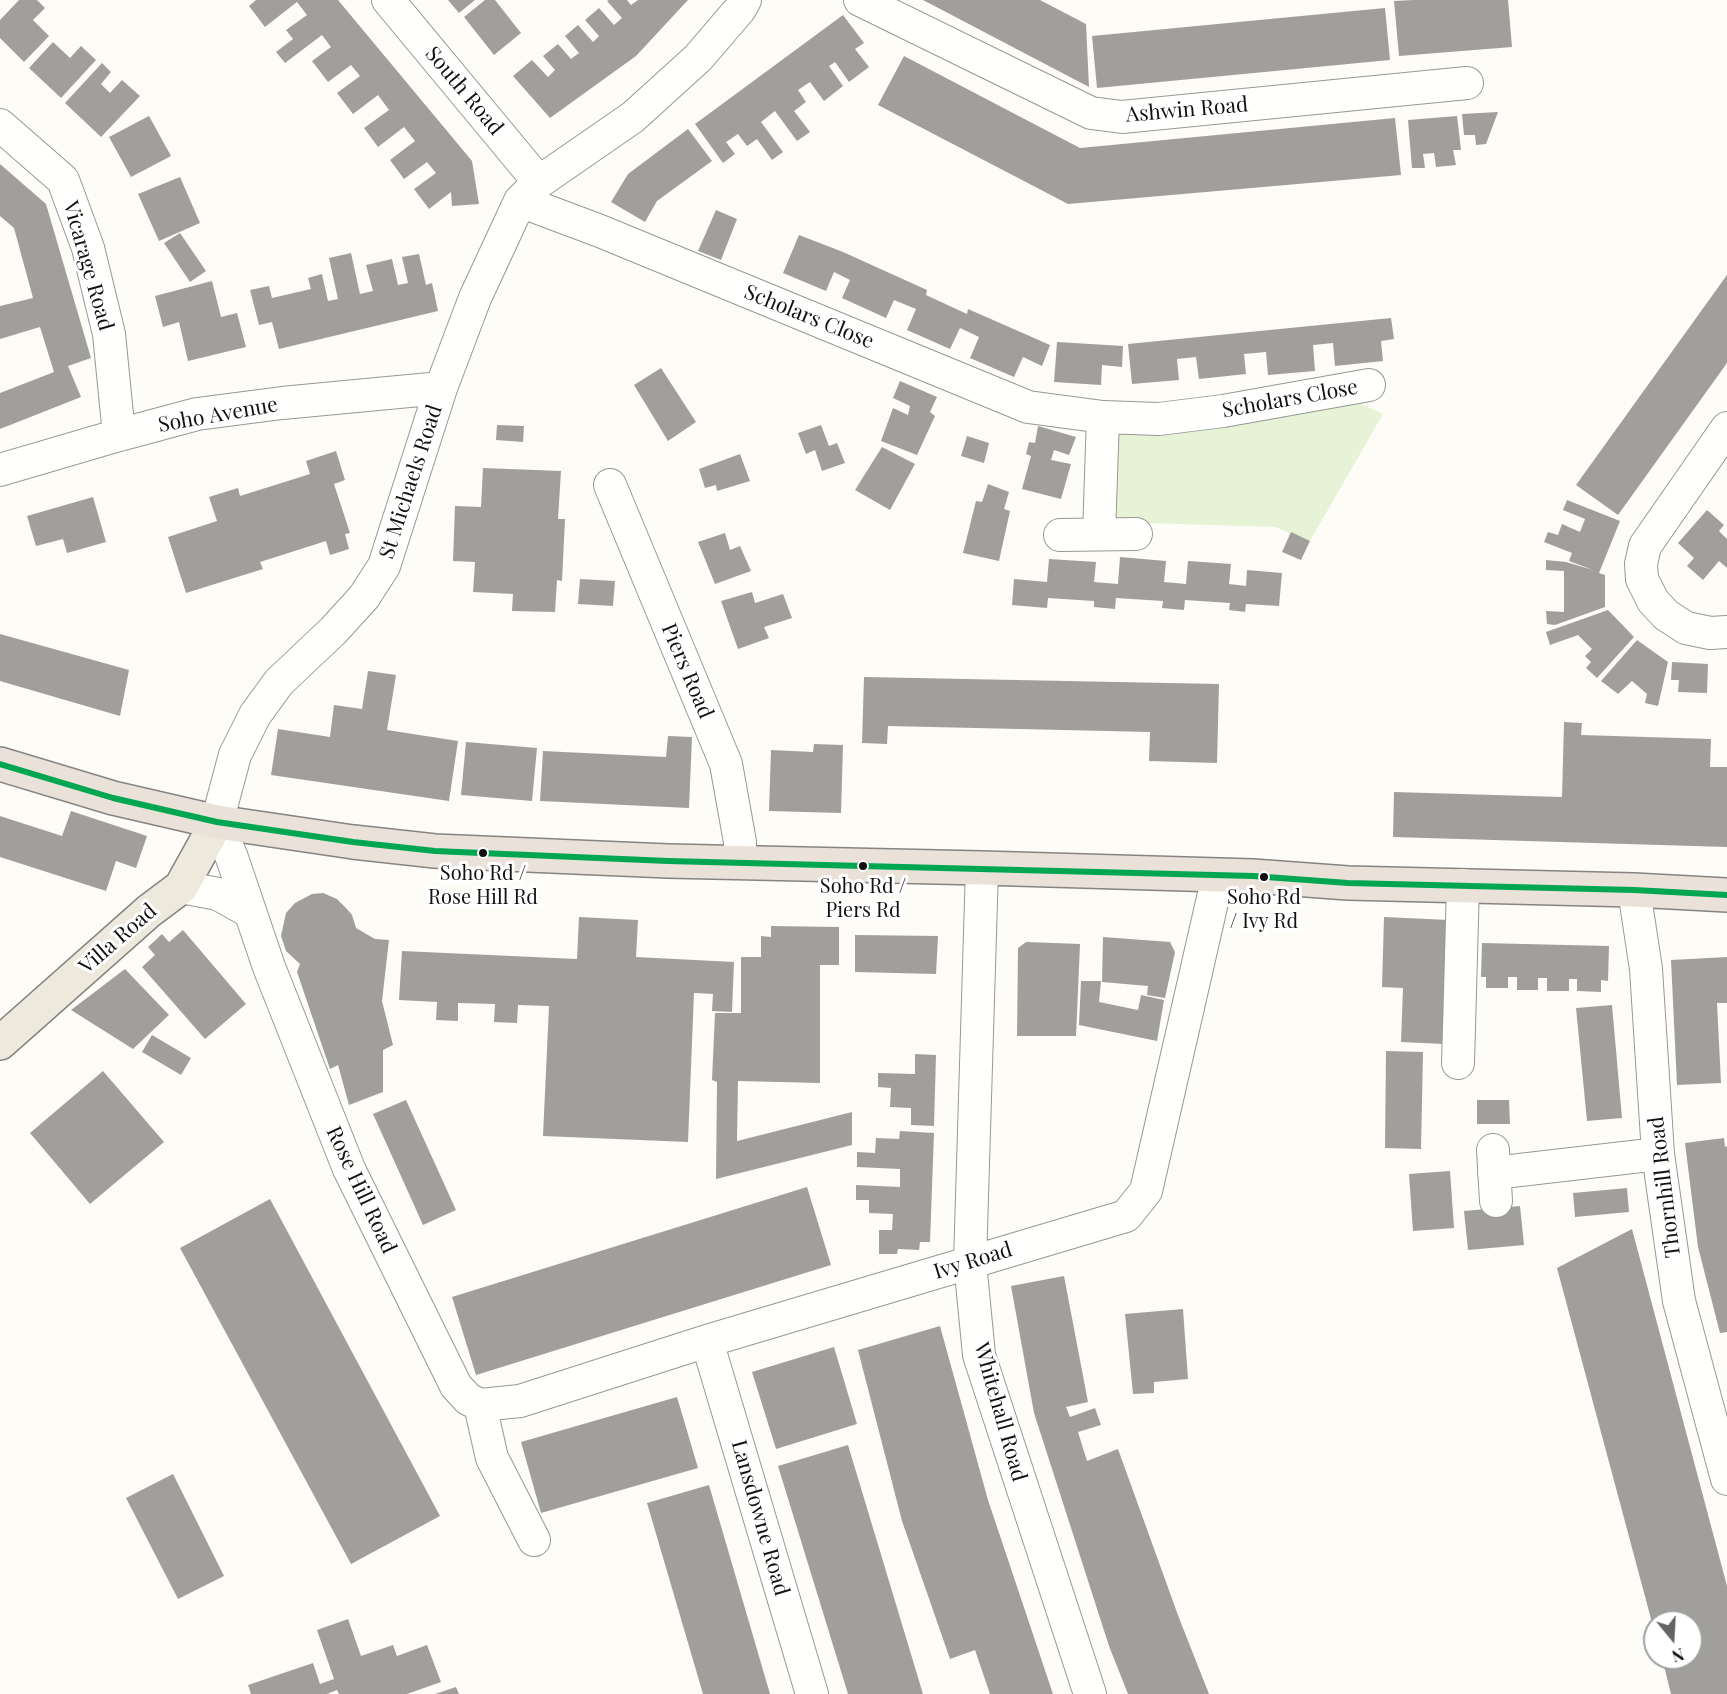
<!DOCTYPE html>
<style>
body{margin:0}
#map{position:relative;width:1727px;height:1694px;overflow:hidden;background:#fdfcf7;font-family:"Playfair Display",serif}
canvas{display:block}
.north{position:absolute;left:1643px;top:1610px;width:60px;height:60px;box-sizing:border-box;background:#fff;border:2px solid #a0a0a0;border-radius:50%;rotate:162deg;font-size:16px;font-weight:700;line-height:24px;text-align:center;color:#111}
.north::after{content:'';display:block;margin:auto;width:21px;height:27px;background:#646362;clip-path:polygon(50% 0,100% 100%,50% 72%,0 100%)}
</style>
<div id="map">
<canvas width="1727" height="1694"></canvas>
<div class="north">N</div>
</div>
<script>
const c = document.querySelector('canvas').getContext('2d');
c.lineJoin = 'round';
function fillPath(path, color) {
  c.fillStyle = color;
  c.fill(path, 'evenodd');
}
function poly(rows) {
  const path = new Path2D();
  for (const r of rows) {
    path.moveTo(r[0], r[1]);
    for (let i = 2; i < r.length; i += 2) path.lineTo(r[i], r[i + 1]);
  }
  return path;
}
function strokePath(path, color, width, dash) {
  c.strokeStyle = color;
  c.lineWidth = width;
  c.lineCap = dash ? 'butt' : 'round';
  c.setLineDash(dash || []);
  c.stroke(path);
}
function label(font, color, halo, rows, align = 'center') {
  c.font = font + ' "Playfair Display",serif';
  c.lineWidth = 6;
  c.setLineDash([]);
  c.textBaseline = 'middle';
  c.strokeStyle = halo;
  c.fillStyle = color;
  for (const [text, x, y, turn = 0] of rows) {
    c.save();
    c.translate(x, y);
    c.rotate((+turn || 0) * Math.PI / 180);
    c.textAlign = isNaN(turn) ? turn : align;
    if (halo) c.strokeText(text, 0, 0);
    c.fillText(text, 0, 0);
    c.restore();
  }
}
const green = poly([
 [1348,398,1383,414,1310,541,1275,527,1114,522,1117,432]
]);
const building = poly([
 [19,0,37,0,45,8,33,20,49,36,24,62,0,38,0,20],
 [256,0,338,0,472,161,479,204,452,206,451,192,429,209,414,189,436,173,427,162,404,179,390,160,415,141,404,127,378,147,364,128,389,110,378,95,353,114,337,93,360,76,351,65,328,82,312,61,331,47,322,35,285,63,276,52,293,39,286,30,307,15,297,2,265,27,249,6],
 [448,0,475,0,459,13],
 [485,0,495,0,521,33,494,55,464,17],
 [609,0,627,0,631,5,638,0,688,0,636,56,550,118,513,76,532,60,548,77,555,70,543,56,558,44,571,59,579,53,565,36,578,25,593,42,599,36,585,20,599,8,614,25,622,18,607,1],
 [923,0,1040,0,1086,24,1089,87],
 [1413,0,1508,0,1512,47,1399,56,1394,1],
 [1385,8,1390,60,1097,88,1092,36],
 [843,15,864,43,855,49,869,67,849,82,835,62,829,66,843,86,824,101,810,82,798,90,806,102,794,111,810,132,797,141,775,111,761,122,783,152,772,160,757,139,747,146,738,134,726,142,735,154,723,163,695,124],
 [53,42,70,58,81,46,96,60,61,98,29,68],
 [904,56,1080,148,1395,118,1401,175,1068,204,878,105],
 [102,63,111,72,101,84,110,93,122,80,140,96,101,137,65,103],
 [1498,112,1486,144,1476,145,1475,135,1464,135,1462,114],
 [149,116,171,156,131,177,109,137],
 [1457,116,1461,150,1453,150,1456,165,1436,167,1434,153,1423,154,1425,168,1412,168,1408,120],
 [688,129,712,161,657,201,645,222,611,202,628,174],
 [0,164,46,204,91,358,68,366,81,397,0,429,0,393,54,372,40,327,0,339,0,306,33,298,14,228,0,216],
 [180,177,200,223,159,241,138,194],
 [716,210,737,219,721,260,698,251],
 [180,233,206,271,190,282,164,243],
 [799,235,843,252,927,290,926,295,967,314,968,309,1050,345,1042,366,1023,357,1014,377,970,358,979,337,960,328,950,349,907,330,916,309,894,300,886,318,842,298,850,280,834,272,826,291,783,273],
 [351,253,360,294,373,291,366,265,392,259,398,285,408,283,402,257,419,254,426,285,432,283,438,311,279,349,272,322,259,325,250,290,269,286,272,298,311,289,308,278,322,274,328,301,338,299,329,258],
 [1727,275,1727,363,1618,515,1576,485],
 [212,281,221,317,237,313,246,347,188,361,179,322,163,327,155,296],
 [1391,318,1394,339,1381,341,1383,361,1335,366,1333,343,1313,345,1315,371,1268,375,1266,352,1244,354,1246,374,1199,379,1196,357,1177,359,1179,380,1132,384,1128,344],
 [1057,342,1123,346,1122,367,1102,365,1101,385,1054,382],
 [661,368,696,422,668,441,634,385],
 [900,381,937,397,930,412,935,416,917,455,881,441,893,408,908,415,910,406,893,398],
 [497,425,524,426,523,442,496,440],
 [821,425,829,446,837,443,845,463,822,471,815,450,806,454,798,433],
 [1038,426,1076,437,1069,455,1054,450,1051,460,1071,464,1061,499,1022,489,1031,456,1026,454,1029,442,1035,443],
 [967,436,989,443,984,463,961,456],
 [882,447,915,464,890,510,855,490],
 [336,451,345,480,334,484,350,533,345,534,349,549,330,555,326,541,260,562,263,569,186,593,168,537,217,521,209,497,238,488,240,496,310,474,306,461],
 [740,454,750,481,717,491,716,485,705,488,699,469],
 [483,468,561,471,558,519,565,519,562,581,557,580,555,612,512,611,513,594,473,592,475,562,453,561,455,506,481,507],
 [988,484,1009,492,1004,509,1010,511,999,561,963,553,976,501,982,502],
 [93,497,106,542,67,553,63,539,36,546,27,516],
 [1567,500,1620,521,1599,573,1605,575,1605,607,1555,625,1547,624,1546,611,1564,612,1564,571,1546,570,1546,560,1566,562,1593,570,1569,561,1572,553,1544,542,1548,532,1558,535,1562,524,1580,532,1585,519,1563,510],
 [1707,510,1724,525,1719,531,1727,539,1727,568,1719,561,1703,580,1687,566,1694,558,1678,543],
 [1291,532,1310,541,1301,560,1282,552],
 [725,533,730,550,740,546,751,571,715,584,698,542],
 [1120,557,1166,561,1164,582,1186,584,1188,561,1231,564,1229,584,1246,586,1247,570,1282,573,1279,606,1246,604,1245,612,1229,610,1230,603,1185,600,1184,610,1162,608,1163,601,1116,598,1115,609,1094,607,1094,601,1048,598,1047,608,1012,605,1014,579,1047,582,1049,559,1096,562,1094,582,1118,584],
 [580,579,615,581,613,606,578,604],
 [752,592,755,603,783,594,792,618,764,627,769,638,738,649,721,601],
 [1608,610,1634,637,1597,678,1586,668,1591,662,1585,656,1592,649,1578,635,1550,645,1546,632],
 [0,634,129,670,120,716,0,681],
 [1637,640,1668,662,1658,706,1645,703,1647,694,1632,681,1618,694,1601,681],
 [1672,662,1708,664,1707,693,1678,692,1679,680,1671,680],
 [368,671,396,675,387,730,458,741,449,801,271,775,278,729,330,737,334,705,362,709],
 [864,677,1219,684,1217,763,1149,761,1150,732,888,726,887,744,862,743],
 [1564,722,1582,723,1581,735,1711,739,1710,767,1727,767,1727,847,1393,837,1394,792,1562,797],
 [668,736,692,737,689,808,540,801,543,751,666,757],
 [466,742,537,748,532,801,461,795],
 [814,744,843,745,841,813,769,811,771,750,813,752],
 [71,811,147,836,136,868,116,861,106,891,0,857,0,816,62,836],
 [323,893,337,899,346,908,352,915,356,928,375,939,389,940,382,1001,393,1045,383,1050,383,1092,349,1105,338,1065,330,1069,297,972,300,964,286,951,281,936,286,913,295,903,312,894],
 [579,917,638,920,636,957,734,962,732,1012,712,1011,713,994,694,993,688,1142,543,1136,549,1006,518,1005,517,1023,494,1022,495,1004,458,1003,458,1021,436,1020,437,1002,399,1000,402,951,577,959],
 [1384,917,1449,920,1444,1044,1401,1042,1403,988,1382,987],
 [771,926,839,927,839,965,820,965,820,1083,738,1081,737,1141,852,1112,852,1145,716,1179,717,1082,712,1080,715,1013,741,1013,741,957,761,957,761,936,771,937],
 [183,930,246,1004,205,1039,142,967,155,955,148,947,162,934,169,942],
 [855,935,938,936,936,974,855,972],
 [1103,937,1170,942,1175,952,1165,998,1147,995,1148,986,1102,982],
 [1026,942,1080,944,1076,1036,1017,1036,1018,948],
 [1482,943,1609,946,1608,981,1601,980,1601,992,1577,991,1577,979,1569,979,1569,991,1547,991,1547,978,1538,978,1538,990,1517,990,1517,977,1508,977,1508,988,1486,988,1486,977,1481,977],
 [1727,957,1727,1003,1717,1003,1721,1083,1677,1085,1671,960],
 [125,969,169,1015,133,1049,71,1010],
 [1081,981,1101,981,1099,1002,1138,1010,1141,995,1164,1000,1157,1041,1079,1025],
 [1612,1005,1622,1118,1587,1121,1576,1008],
 [152,1035,191,1058,181,1075,142,1052],
 [1386,1051,1423,1052,1421,1149,1385,1148],
 [915,1054,936,1055,934,1126,911,1125,911,1108,890,1107,891,1088,878,1087,878,1073,915,1074],
 [103,1071,164,1142,90,1204,30,1133],
 [406,1100,456,1210,423,1225,373,1114],
 [1477,1100,1509,1100,1510,1124,1477,1124],
 [900,1131,934,1133,930,1242,920,1242,919,1250,898,1249,897,1254,879,1254,879,1230,892,1230,893,1214,869,1213,869,1200,856,1200,856,1185,900,1187,900,1169,857,1167,857,1152,875,1153,876,1138,899,1139],
 [1724,1138,1725,1147,1727,1146,1727,1332,1720,1333,1698,1247,1685,1143],
 [1450,1171,1454,1228,1413,1231,1409,1174],
 [807,1187,831,1265,476,1375,452,1297],
 [1627,1188,1629,1212,1575,1217,1573,1193],
 [270,1199,440,1516,351,1564,180,1248],
 [1520,1206,1524,1245,1468,1250,1464,1211],
 [1632,1229,1727,1586,1727,1694,1671,1694,1662,1658,1691,1658,1691,1622,1655,1622,1654,1630,1557,1268],
 [1064,1276,1088,1402,1066,1407,1070,1417,1095,1408,1101,1425,1078,1432,1087,1461,1118,1449,1179,1618,1209,1694,1128,1694,1109,1646,1034,1413,1011,1286],
 [1183,1309,1188,1379,1154,1382,1154,1393,1133,1394,1125,1314],
 [940,1326,988,1500,1053,1694,990,1694,975,1650,950,1659,902,1521,858,1350],
 [834,1347,857,1424,776,1449,752,1372],
 [677,1397,698,1468,541,1513,521,1442],
 [848,1445,923,1694,848,1694,778,1466],
 [173,1474,224,1576,178,1599,126,1498],
 [709,1485,770,1694,703,1694,647,1503],
 [348,1619,361,1656,393,1645,397,1656,427,1645,441,1682,407,1694,339,1694,337,1690,327,1694,251,1694,248,1685,313,1663,320,1684,334,1679,317,1630],
 [456,1687,459,1694,435,1694]
]);
const minor = poly([
 [388,0,539,182],
 [860,0,1091,113,1122,117,1467,83],
 [0,125,63,180,88,248,109,334,119,435],
 [520,201,600,231,1028,407,1103,417,1159,419,1223,411,1369,385],
 [1727,428,1645,546,1641,564,1642,579,1653,601,1666,615,1686,628,1710,633,1727,632],
 [0,470,119,435,197,414,282,403,441,388],
 [610,485,726,764,740,842,740,863],
 [1099,534,1103,417],
 [1060,535,1136,534],
 [982,868,970,1262,979,1355,1090,1694],
 [181,887,218,894,250,912],
 [1634,890,1646,969,1658,1154,1679,1301,1727,1479],
 [1458,1063,1463,885],
 [1493,1150,1496,1201],
 [1494,1173,1658,1154],
 [707,1341,812,1694],
 [480,1405,468,1399,456,1386,349,1169,269,967,232,858,217,822,235,755,255,715,279,682,333,631,364,597,384,566,441,388,475,298,520,201,539,182,633,117,698,58,740,9,745,0],
 [480,1405,520,1401,707,1341,1126,1216,1146,1191,1218,876],
 [480,1405,492,1458,534,1540]
]);
const major = poly([
 [0,1043,149,911,181,887,217,822]
]);
const highway = poly([
 [0,764,113,798,217,822,353,842,435,851,668,861,982,868,1253,876,1348,883,1634,890,1727,895]
]);
const bus1 = poly([
 [0,764,113,798,217,822,353,842,435,851,668,861,1253,876,1348,883,1634,890,1727,895]
]);
const markers = [
 [483,853,5,"#111"],
 [863,866,5,"#111"],
 [1264,877,5,"#111"]
];
const busNames = [
 ["Soho Rd /",483,874],
 ["Rose Hill Rd",483,898],
 ["Soho Rd /",863,887],
 ["Piers Rd",863,911],
 ["Soho Rd",1264,898],
 ["/ Ivy Rd",1264,922]
];
const streetNames = [
 ["South Road",464,91,50],
 ["Ashwin Road",1187,110,-5],
 ["Vicarage Road",88,266,74],
 ["Scholars Close",809,317,22],
 ["Scholars Close",1290,399,-10],
 ["Soho Avenue",218,415,-10],
 ["St Michaels Road",411,482,-72],
 ["Piers Road",687,671,67],
 ["Villa Road",118,939,-41],
 ["Thornhill Road",1665,1187,-97],
 ["Rose Hill Road",361,1190,65],
 ["Ivy Road",973,1261,-17],
 ["Whitehall Road",1000,1412,74],
 ["Lansdowne Road",760,1518,74]
];
fillPath(green, '#e7f3d7');
fillPath(building, '#a19f9c');
strokePath(minor, '#979795', 34);
strokePath(major, '#858482', 36);
strokePath(highway, '#858482', 36);
strokePath(minor, '#fffffe', 32);
strokePath(major, '#ede9dc', 33);
strokePath(highway, '#eae1d8', 33);
strokePath(bus1, '#00a651', 6);
for (const [x, y, r, color] of markers) {
  const dot = new Path2D();
  dot.arc(x, y, r, 0, 2 * Math.PI);
  c.fillStyle = color;
  c.fill(dot);
  strokePath(dot, '#fff', 2);
}
label('20px', '#111', '#fff', busNames);
label('21px', '#111', '#fff', streetNames);
</script>
